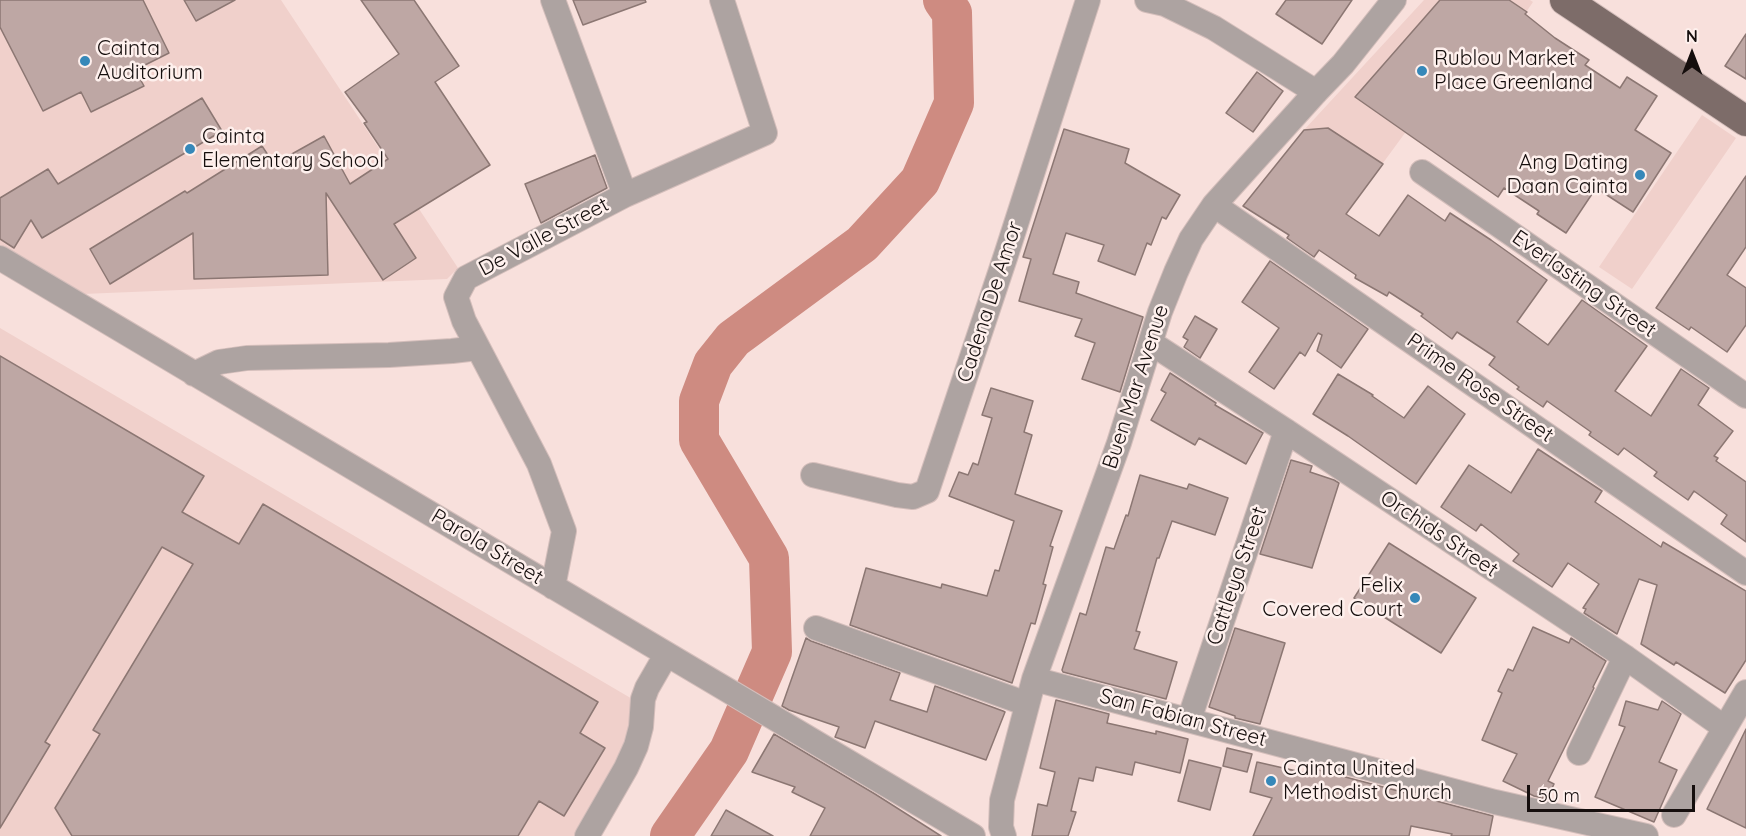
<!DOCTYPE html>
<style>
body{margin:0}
#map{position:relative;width:1746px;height:836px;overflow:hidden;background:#f8e0dc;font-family:Quicksand,sans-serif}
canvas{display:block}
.north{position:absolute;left:1662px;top:24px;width:60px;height:60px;-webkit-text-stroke:4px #fef0ed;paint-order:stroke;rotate:0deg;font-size:16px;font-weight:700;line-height:24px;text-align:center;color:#150e0d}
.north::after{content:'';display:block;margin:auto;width:21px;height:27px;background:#150e0d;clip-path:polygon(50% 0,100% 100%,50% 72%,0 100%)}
.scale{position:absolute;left:1527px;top:785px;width:168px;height:27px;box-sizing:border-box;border:3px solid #150e0d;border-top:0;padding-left:8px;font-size:18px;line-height:21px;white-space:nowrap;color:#150e0d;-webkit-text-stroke:4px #fef0ed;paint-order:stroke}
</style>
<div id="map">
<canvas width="1746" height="836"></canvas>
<div class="north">N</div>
<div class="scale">50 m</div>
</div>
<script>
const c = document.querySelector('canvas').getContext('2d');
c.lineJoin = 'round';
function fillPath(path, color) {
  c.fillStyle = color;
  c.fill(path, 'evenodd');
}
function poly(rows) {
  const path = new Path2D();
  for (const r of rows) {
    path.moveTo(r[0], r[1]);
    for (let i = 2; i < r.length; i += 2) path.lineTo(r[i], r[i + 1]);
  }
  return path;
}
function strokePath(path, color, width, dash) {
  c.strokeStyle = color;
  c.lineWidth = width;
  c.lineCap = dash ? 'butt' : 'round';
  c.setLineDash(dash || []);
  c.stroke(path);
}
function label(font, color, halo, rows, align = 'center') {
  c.font = font + ' Quicksand,sans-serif';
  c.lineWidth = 5;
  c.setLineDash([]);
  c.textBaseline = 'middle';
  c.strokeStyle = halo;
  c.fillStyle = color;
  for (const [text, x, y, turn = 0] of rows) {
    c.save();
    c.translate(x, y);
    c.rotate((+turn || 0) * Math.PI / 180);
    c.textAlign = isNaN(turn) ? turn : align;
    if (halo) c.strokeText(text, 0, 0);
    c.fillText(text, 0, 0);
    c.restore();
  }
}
const built = poly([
 [0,0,281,0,458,268,447,279,83,294,0,245],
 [1424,0,1530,0,1533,2,1431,151,1405,133,1317,253,1243,206,1304,130],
 [1702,115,1736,138,1632,289,1599,267],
 [0,328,634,700,624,764,582,836,0,836]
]);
const river = poly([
 [670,836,729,751,772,652,769,558,699,440,699,401,713,364,733,339,862,244,920,181,954,103,952,13,943,0]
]);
const building = poly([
 [0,0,143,0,169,53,135,70,144,86,91,112,81,92,43,111,0,27,0,0],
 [184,0,235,0,196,21,184,0],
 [361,0,414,0,459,66,435,82,490,165,394,224,416,258,383,280,326,193,328,275,194,279,193,233,110,284,90,249,185,191,187,193,262,146,274,164,324,136,350,184,388,159,364,123,367,122,345,92,399,54,361,0],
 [573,0,645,0,646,2,583,25,573,0],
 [1286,0,1352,0,1322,44,1276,14,1286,0],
 [1440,0,1509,0,1527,12,1525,14,1555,38,1589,60,1585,65,1620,88,1627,77,1657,96,1635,130,1671,153,1633,212,1596,188,1566,233,1537,214,1539,211,1504,188,1498,197,1355,97,1440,0],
 [1746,34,1746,79,1725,66,1746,34],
 [1257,72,1283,91,1253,132,1226,113,1257,72],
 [202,98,222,131,42,238,31,220,14,248,0,239,0,198,48,169,58,184,202,98],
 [1328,128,1383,164,1346,214,1379,236,1408,195,1445,221,1450,213,1491,240,1547,280,1517,322,1548,345,1582,300,1647,346,1615,391,1651,416,1681,369,1709,388,1698,405,1733,431,1714,456,1718,458,1716,461,1746,482,1746,542,1721,524,1727,515,1694,491,1688,500,1654,476,1657,472,1624,448,1618,455,1589,435,1591,432,1547,401,1543,407,1517,389,1519,387,1489,365,1495,357,1457,332,1452,339,1421,316,1423,314,1389,292,1387,296,1355,278,1356,275,1319,250,1314,257,1287,238,1289,235,1243,206,1304,130,1328,128],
 [1064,129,1129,149,1125,163,1180,195,1166,219,1162,217,1151,245,1147,243,1135,275,1098,261,1104,245,1066,233,1053,274,1079,282,1076,293,1143,317,1120,392,1082,379,1095,343,1075,336,1082,319,1019,301,1031,259,1023,257,1064,129],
 [595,155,607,188,541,223,525,184,595,155],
 [1746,176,1746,247,1727,275,1746,288,1746,325,1727,352,1691,327,1689,330,1656,308,1746,176],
 [1270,261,1368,329,1341,368,1317,351,1322,335,1318,333,1305,356,1300,352,1274,389,1249,372,1279,328,1242,302,1270,261],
 [1195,316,1217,329,1200,358,1184,347,1188,340,1183,337,1195,316],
 [0,356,204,476,182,512,239,544,263,504,598,702,580,733,605,748,564,816,539,801,518,836,72,836,55,808,100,734,93,730,193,564,162,547,45,742,50,745,0,828,0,356],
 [1170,373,1216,403,1215,405,1263,433,1246,464,1199,438,1195,445,1151,420,1166,393,1161,390,1170,373],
 [1338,374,1373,395,1372,396,1404,418,1428,386,1465,414,1416,484,1348,436,1313,414,1338,374],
 [991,388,1033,401,1024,432,1032,435,1015,494,1062,511,1050,546,1053,547,1043,584,1046,585,1035,624,1031,623,1012,683,850,625,866,568,941,588,942,584,987,596,995,570,999,571,1014,521,949,496,959,472,968,475,973,463,978,465,992,418,982,415,991,388],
 [1538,449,1602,491,1595,502,1661,547,1663,542,1746,591,1746,660,1725,693,1676,662,1674,665,1641,644,1657,585,1639,579,1617,634,1584,613,1586,609,1583,608,1599,584,1568,563,1552,587,1513,561,1519,554,1481,524,1476,531,1441,507,1469,465,1511,493,1538,449],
 [1291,460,1312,466,1310,472,1334,480,1339,483,1312,568,1260,554,1291,460],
 [1140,475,1187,489,1189,484,1228,498,1215,535,1172,521,1159,558,1157,558,1136,631,1140,632,1134,649,1177,662,1166,699,1063,672,1062,670,1080,613,1086,615,1106,547,1114,549,1126,515,1128,516,1140,475],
 [1389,543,1476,598,1441,653,1354,598,1389,543],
 [1533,627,1569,643,1571,638,1606,661,1593,687,1594,688,1548,781,1554,784,1547,799,1534,796,1503,781,1517,754,1482,740,1502,693,1498,691,1508,669,1513,671,1533,627],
 [1235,628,1285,643,1260,724,1235,718,1235,716,1209,707,1235,628],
 [806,638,811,641,900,673,890,700,927,712,935,686,1003,711,1005,712,986,760,875,721,865,748,835,737,839,727,789,710,782,706,806,638],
 [1056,700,1109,714,1107,723,1156,734,1156,731,1188,739,1180,773,1135,762,1132,775,1096,767,1093,781,1079,778,1071,811,1076,812,1068,836,1032,836,1038,804,1047,806,1055,772,1040,768,1056,700],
 [1626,701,1658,710,1662,701,1681,714,1659,762,1677,770,1654,822,1595,797,1625,727,1619,725,1626,701],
 [1746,729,1746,828,1707,809,1746,729],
 [774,734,875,794,941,836,810,836,825,808,792,792,795,787,752,772,774,734],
 [1227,748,1252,754,1247,772,1223,766,1227,748],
 [1189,760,1221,768,1210,810,1178,801,1189,760],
 [1257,762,1314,775,1315,769,1493,816,1489,836,1451,836,1452,834,1411,826,1409,836,1253,836,1272,798,1250,792,1257,762],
 [726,810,773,836,711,836,726,810]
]);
const minor = poly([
 [553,0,625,195],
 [1147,0,1165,4,1214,28,1316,92],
 [1422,172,1746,396],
 [1214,205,1746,573],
 [0,258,973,836],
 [1151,343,1286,431,1625,657,1725,728],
 [194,374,219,362,247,358,389,355,452,351,478,348],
 [813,475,897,495,913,497,927,491,1006,255,1088,0],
 [553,587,564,531,539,464,464,321,456,297,466,278,625,195,765,133,722,0],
 [816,628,1027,704],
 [1034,679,1495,802,1646,836],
 [1189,720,1286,431],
 [1579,753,1625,657],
 [1674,815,1746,692],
 [587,836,626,768,636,746,641,727,643,699,647,688,666,655],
 [1004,836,1001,827,1002,800,1034,679,1119,443,1160,312,1176,272,1191,239,1214,205,1316,92,1343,64,1394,0]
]);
const major = poly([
 [1565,0,1746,121]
]);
const markers = [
 [85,61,6,"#3688b9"],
 [1422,71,6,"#3688b9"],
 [190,149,6,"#3688b9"],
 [1640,175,6,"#3688b9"],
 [1415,598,6,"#3688b9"],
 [1271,781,6,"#3688b9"]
];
const poiNames = [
 ["Cainta",97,49],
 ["Auditorium",97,73],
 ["Rublou Market",1434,59],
 ["Place Greenland",1434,83],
 ["Cainta",202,137],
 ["Elementary School",202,161],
 ["Ang Dating",1628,163,"right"],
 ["Daan Cainta",1628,187,"right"],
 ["Felix",1403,586,"right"],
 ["Covered Court",1403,610,"right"],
 ["Cainta United",1283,769],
 ["Methodist Church",1283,793]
];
const streetNames = [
 ["De Valle Street",544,237,-28],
 ["Everlasting Street",1584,284,35],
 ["Cadena De Amor",990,302,-72],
 ["Buen Mar Avenue",1136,387,-72],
 ["Prime Rose Street",1480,388,35],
 ["Orchids Street",1439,534,34],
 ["Parola Street",487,547,31],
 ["Cattleya Street",1237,576,-71],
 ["San Fabian Street",1183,718,15]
];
fillPath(built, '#f0d0cb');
strokePath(river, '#ce8b81', 40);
fillPath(building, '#bea7a4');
strokePath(building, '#8c7773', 1.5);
strokePath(minor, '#d4bebb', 26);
strokePath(major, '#d4bebb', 32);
strokePath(minor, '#ada3a1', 24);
strokePath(major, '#7d6c69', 30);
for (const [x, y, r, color] of markers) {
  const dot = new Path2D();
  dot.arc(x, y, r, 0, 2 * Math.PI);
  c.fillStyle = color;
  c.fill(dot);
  strokePath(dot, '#fef0ed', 2);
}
label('21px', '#150e0d', '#fef0ed', poiNames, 'left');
label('21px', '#150e0d', '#fef0ed', streetNames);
</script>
